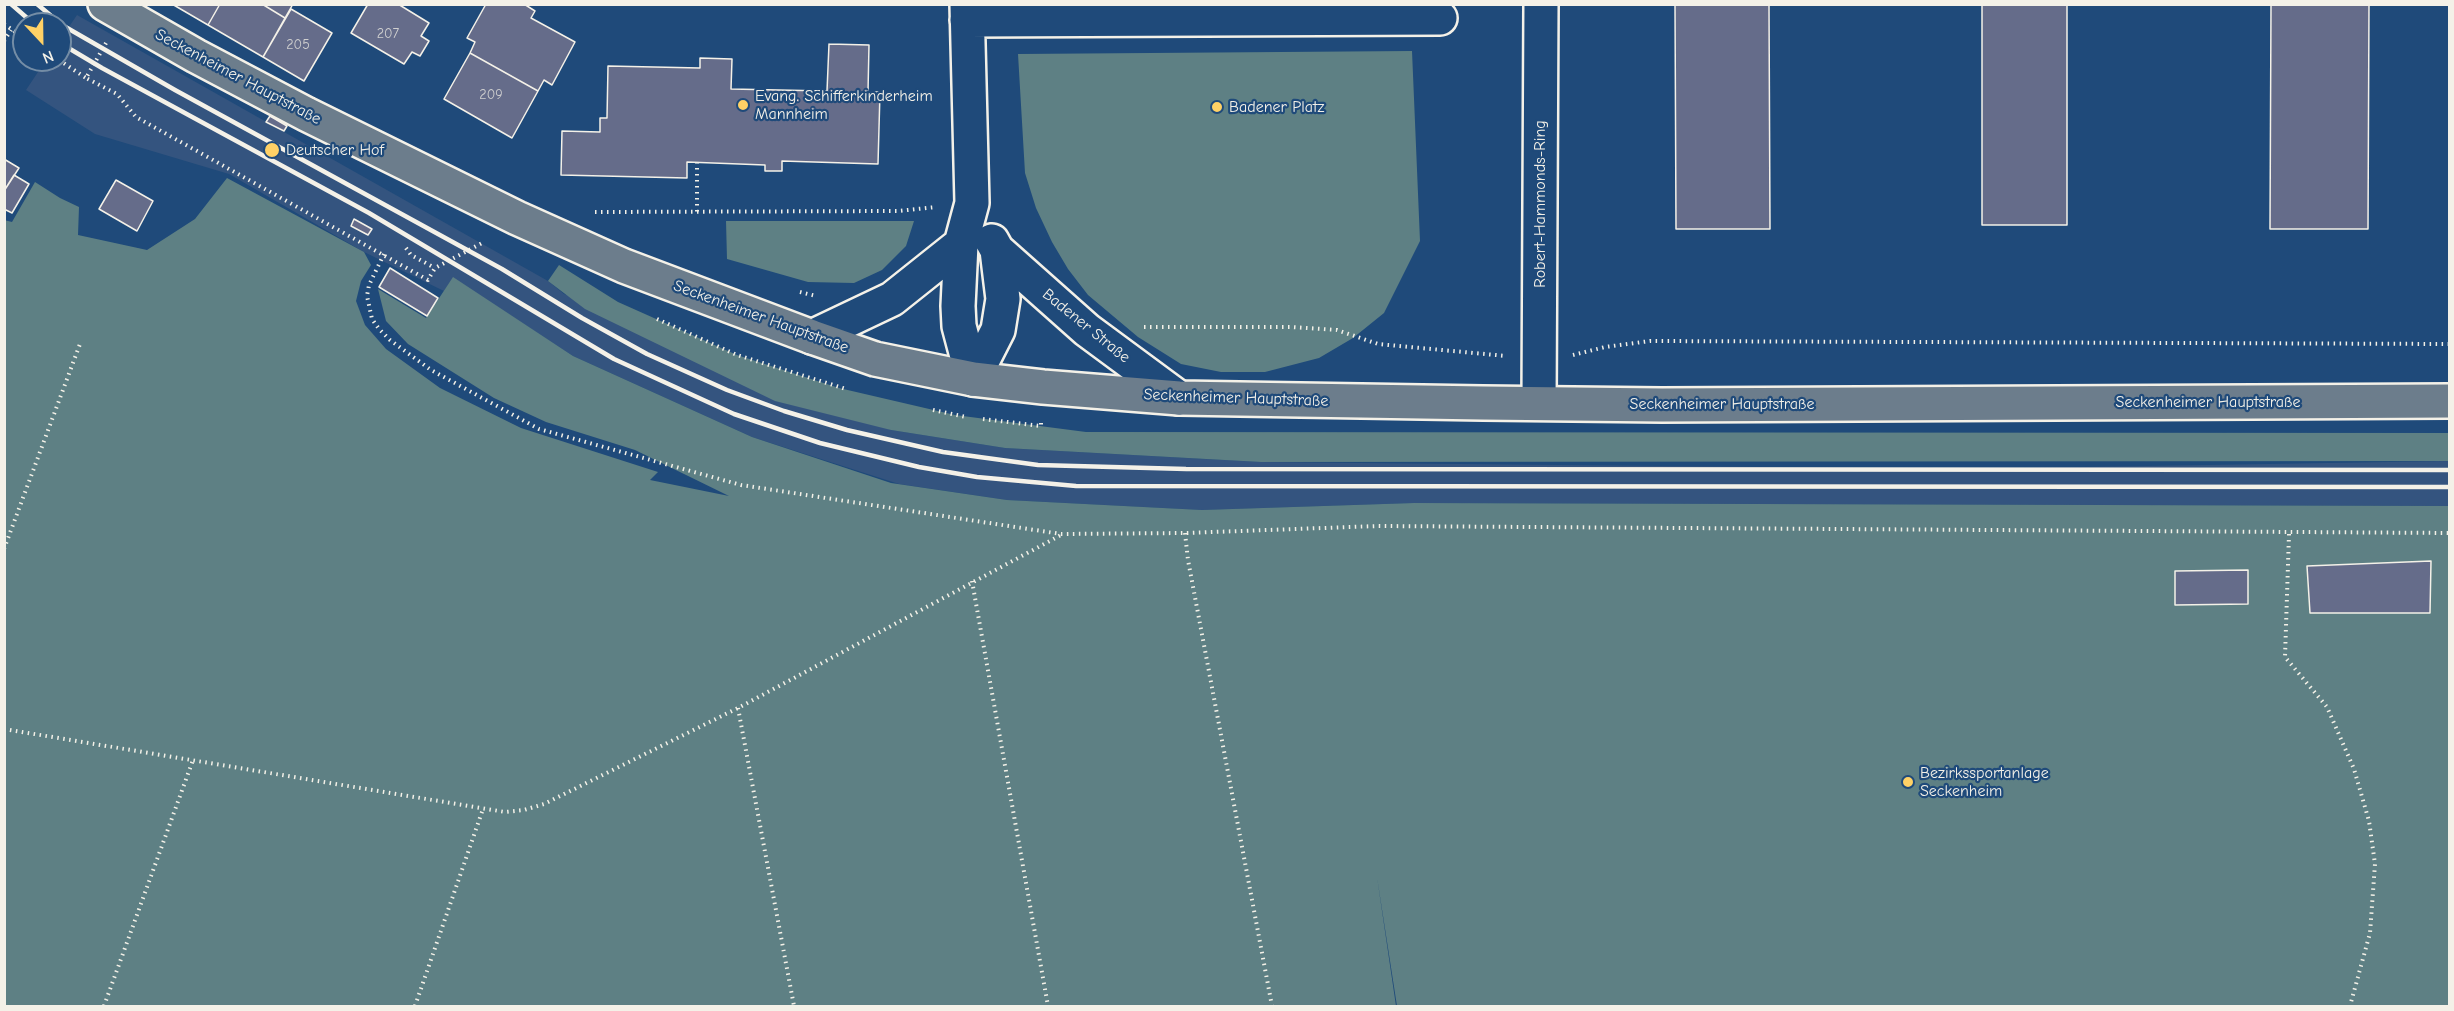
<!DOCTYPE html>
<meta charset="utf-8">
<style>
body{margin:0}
#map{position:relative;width:2454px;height:1011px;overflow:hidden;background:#1f4a7a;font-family:"Comic Neue",sans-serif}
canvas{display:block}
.frame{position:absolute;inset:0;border:6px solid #f4f1e8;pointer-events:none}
.north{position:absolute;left:12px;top:12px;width:60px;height:60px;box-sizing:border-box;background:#1f4a7a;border:2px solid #748da6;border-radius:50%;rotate:158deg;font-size:16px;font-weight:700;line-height:24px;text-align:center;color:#f4f1e8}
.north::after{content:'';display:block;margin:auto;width:21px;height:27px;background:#ffd166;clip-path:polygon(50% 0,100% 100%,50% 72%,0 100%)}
</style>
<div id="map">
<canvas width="2454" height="1011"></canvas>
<div class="frame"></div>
<div class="north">N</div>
</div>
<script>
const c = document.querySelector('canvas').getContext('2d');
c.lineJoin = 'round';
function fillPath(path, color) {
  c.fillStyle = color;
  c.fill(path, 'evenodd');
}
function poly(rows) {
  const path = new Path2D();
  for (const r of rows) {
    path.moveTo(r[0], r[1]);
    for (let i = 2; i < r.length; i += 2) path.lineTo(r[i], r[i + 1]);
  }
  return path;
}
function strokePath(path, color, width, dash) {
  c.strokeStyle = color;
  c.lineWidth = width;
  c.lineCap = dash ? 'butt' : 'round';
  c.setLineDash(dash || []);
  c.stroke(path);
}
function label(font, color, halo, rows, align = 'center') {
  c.font = font + ' "Comic Neue",sans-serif';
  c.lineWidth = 4.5;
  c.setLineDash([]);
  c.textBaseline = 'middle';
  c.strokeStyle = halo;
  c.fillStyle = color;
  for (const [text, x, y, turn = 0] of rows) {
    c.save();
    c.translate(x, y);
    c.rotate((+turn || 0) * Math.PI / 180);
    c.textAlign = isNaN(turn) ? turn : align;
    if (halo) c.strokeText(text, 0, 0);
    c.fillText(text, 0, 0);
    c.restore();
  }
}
const built = poly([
 [77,15,548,281,564,294,891,430,1005,448,1261,462,1963,469,2449,461,2449,506,1414,503,1202,510,1007,500,899,484,752,437,573,356,453,278,444,291,364,252,229,174,95,134,26,90,46,60,60,60,60,40]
]);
const green = poly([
 [1412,51,1420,241,1384,313,1353,338,1319,358,1265,372,1221,372,1181,364,1138,337,1088,295,1068,269,1052,242,1036,208,1025,173,1018,54],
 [227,178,364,252,371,265,361,281,356,301,365,325,386,349,440,388,521,428,658,472,650,480,729,496,635,450,546,422,494,398,408,344,386,321,378,289,426,318,453,277,573,356,752,437,891,483,1007,500,1202,510,1414,503,2449,506,2449,1006,1397,1006,1377,877,1396,1006,5,1006,4,220,12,222,35,182,60,198,79,207,78,235,147,250,195,219],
 [726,221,914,221,906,246,882,270,854,283,808,282,727,259],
 [559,265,618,302,737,355,839,388,955,415,1086,432,2449,433,2449,461,1261,462,1005,448,891,430,775,401,585,309,548,281]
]);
const building = poly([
 [172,4,220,4,208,25,172,4],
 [220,4,262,4,285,18,263,57,208,25,220,4],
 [262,4,293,4,285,18,262,4],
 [368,4,398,4,429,23,421,36,429,41,420,56,412,52,404,64,351,33,368,4],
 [486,4,524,4,535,11,531,18,575,42,552,85,544,80,538,91,470,53,475,42,467,38,486,4],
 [1675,4,1769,4,1770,229,1676,229,1675,4],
 [1982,4,2067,4,2067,225,1982,225,1982,4],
 [2271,4,2369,4,2368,229,2270,229,2271,4],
 [291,9,332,33,304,81,263,57,291,9],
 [829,44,869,45,868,92,880,92,878,164,782,161,782,171,765,171,765,165,687,162,687,178,561,175,562,131,600,132,600,118,607,118,608,66,700,68,700,58,732,59,731,89,827,91,829,44],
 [470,53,538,91,512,138,444,99,470,53],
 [270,116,287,126,284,131,266,122,270,116],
 [4,159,19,168,4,191,4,159],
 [14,175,29,184,12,213,4,209,4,191,14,175],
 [116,180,153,201,137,231,99,209,116,180],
 [354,219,372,229,368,235,351,226,354,219],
 [390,268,438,298,427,316,379,287,390,268],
 [2431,561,2430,613,2310,613,2307,566,2431,561],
 [2248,570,2248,604,2175,605,2175,571,2248,570]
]);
const path = poly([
 [4,24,24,38],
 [4,41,11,30],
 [106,43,86,78,117,94,136,117,428,280,435,268,484,242],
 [59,60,86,78],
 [697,162,697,212],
 [595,212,898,211,936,207],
 [406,248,411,255,435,268],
 [384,254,369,285,367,296,372,319,379,329,390,340,431,370,539,429,741,485,1061,534,1185,533,1378,526,2450,533],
 [800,292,816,296],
 [657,319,737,355,846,389],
 [1144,327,1292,327,1337,330,1378,344,1506,356],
 [1573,355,1605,347,1650,341,2450,344],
 [933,410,966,417],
 [983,419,1041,426,1041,423],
 [1185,533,1188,560,1272,1006],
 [2289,534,2285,657,2327,707,2354,769,2369,821,2375,864,2370,933,2350,1006],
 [4,549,80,344],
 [972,581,1048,1006],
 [738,708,794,1006],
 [4,729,505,812,524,810,544,804,738,708,1061,535],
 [104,1006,193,760],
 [415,1006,483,809]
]);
const minor = poly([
 [967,4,972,203,961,244,958,306,959,326,973,379],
 [967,20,1440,18],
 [997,250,1087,330,1179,398],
 [812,337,892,299,961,244],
 [973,379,998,330,1003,299,997,250,992,241],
 [1539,403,1541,4]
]);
const major = poly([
 [105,4,196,56,306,114,517,218,624,266,812,337,875,359,973,379,1043,387,1179,398,1483,403,1662,405,2450,401]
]);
const rail = poly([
 [11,4,34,24],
 [37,4,62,25,175,90,502,269,582,318,647,354,727,390,784,411,847,430,943,452,1038,465,1186,469,2450,470],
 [60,43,102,68,369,213,614,359,734,414,820,443,919,467,977,477,1076,486,2450,487]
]);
const markers = [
 [743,105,6,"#ffd166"],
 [1217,107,6,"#ffd166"],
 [272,150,8,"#ffd166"],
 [1908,782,6,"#ffd166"]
];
const numberNames = [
 ["207",388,34],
 ["205",298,45],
 ["209",491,95]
];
const streetNames = [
 ["Seckenheimer Hauptstraße",238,77,28],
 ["Robert-Hammonds-Ring",1540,204,-90],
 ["Seckenheimer Hauptstraße",761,317,20],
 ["Badener Straße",1086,326,39],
 ["Seckenheimer Hauptstraße",1236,398,2],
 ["Seckenheimer Hauptstraße",2208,402],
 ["Seckenheimer Hauptstraße",1722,404]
];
const poiNames = [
 ["Evang. Schifferkinderheim",755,96],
 ["Mannheim",755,114],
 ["Badener Platz",1229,107],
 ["Deutscher Hof",286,150],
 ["Bezirkssportanlage",1920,773],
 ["Seckenheim",1920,791]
];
fillPath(built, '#34547f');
fillPath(green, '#5e8084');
fillPath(building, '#656c8a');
strokePath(building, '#f4f1e8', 1.5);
strokePath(minor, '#f4f1e8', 38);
strokePath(major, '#f4f1e8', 38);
strokePath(path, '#f4f1e8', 4, [1.5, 4.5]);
strokePath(minor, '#1f4a7a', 33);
strokePath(major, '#6c7d8c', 33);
strokePath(rail, '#f4f1e8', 4.5);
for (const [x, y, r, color] of markers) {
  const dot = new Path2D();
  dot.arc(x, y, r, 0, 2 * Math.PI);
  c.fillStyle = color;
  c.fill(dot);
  strokePath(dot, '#1f4a7a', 2);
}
label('14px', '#d0d0d0', null, numberNames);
label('16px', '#f4f1e8', '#1f4a7a', streetNames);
label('16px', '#f4f1e8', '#1f4a7a', poiNames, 'left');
</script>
